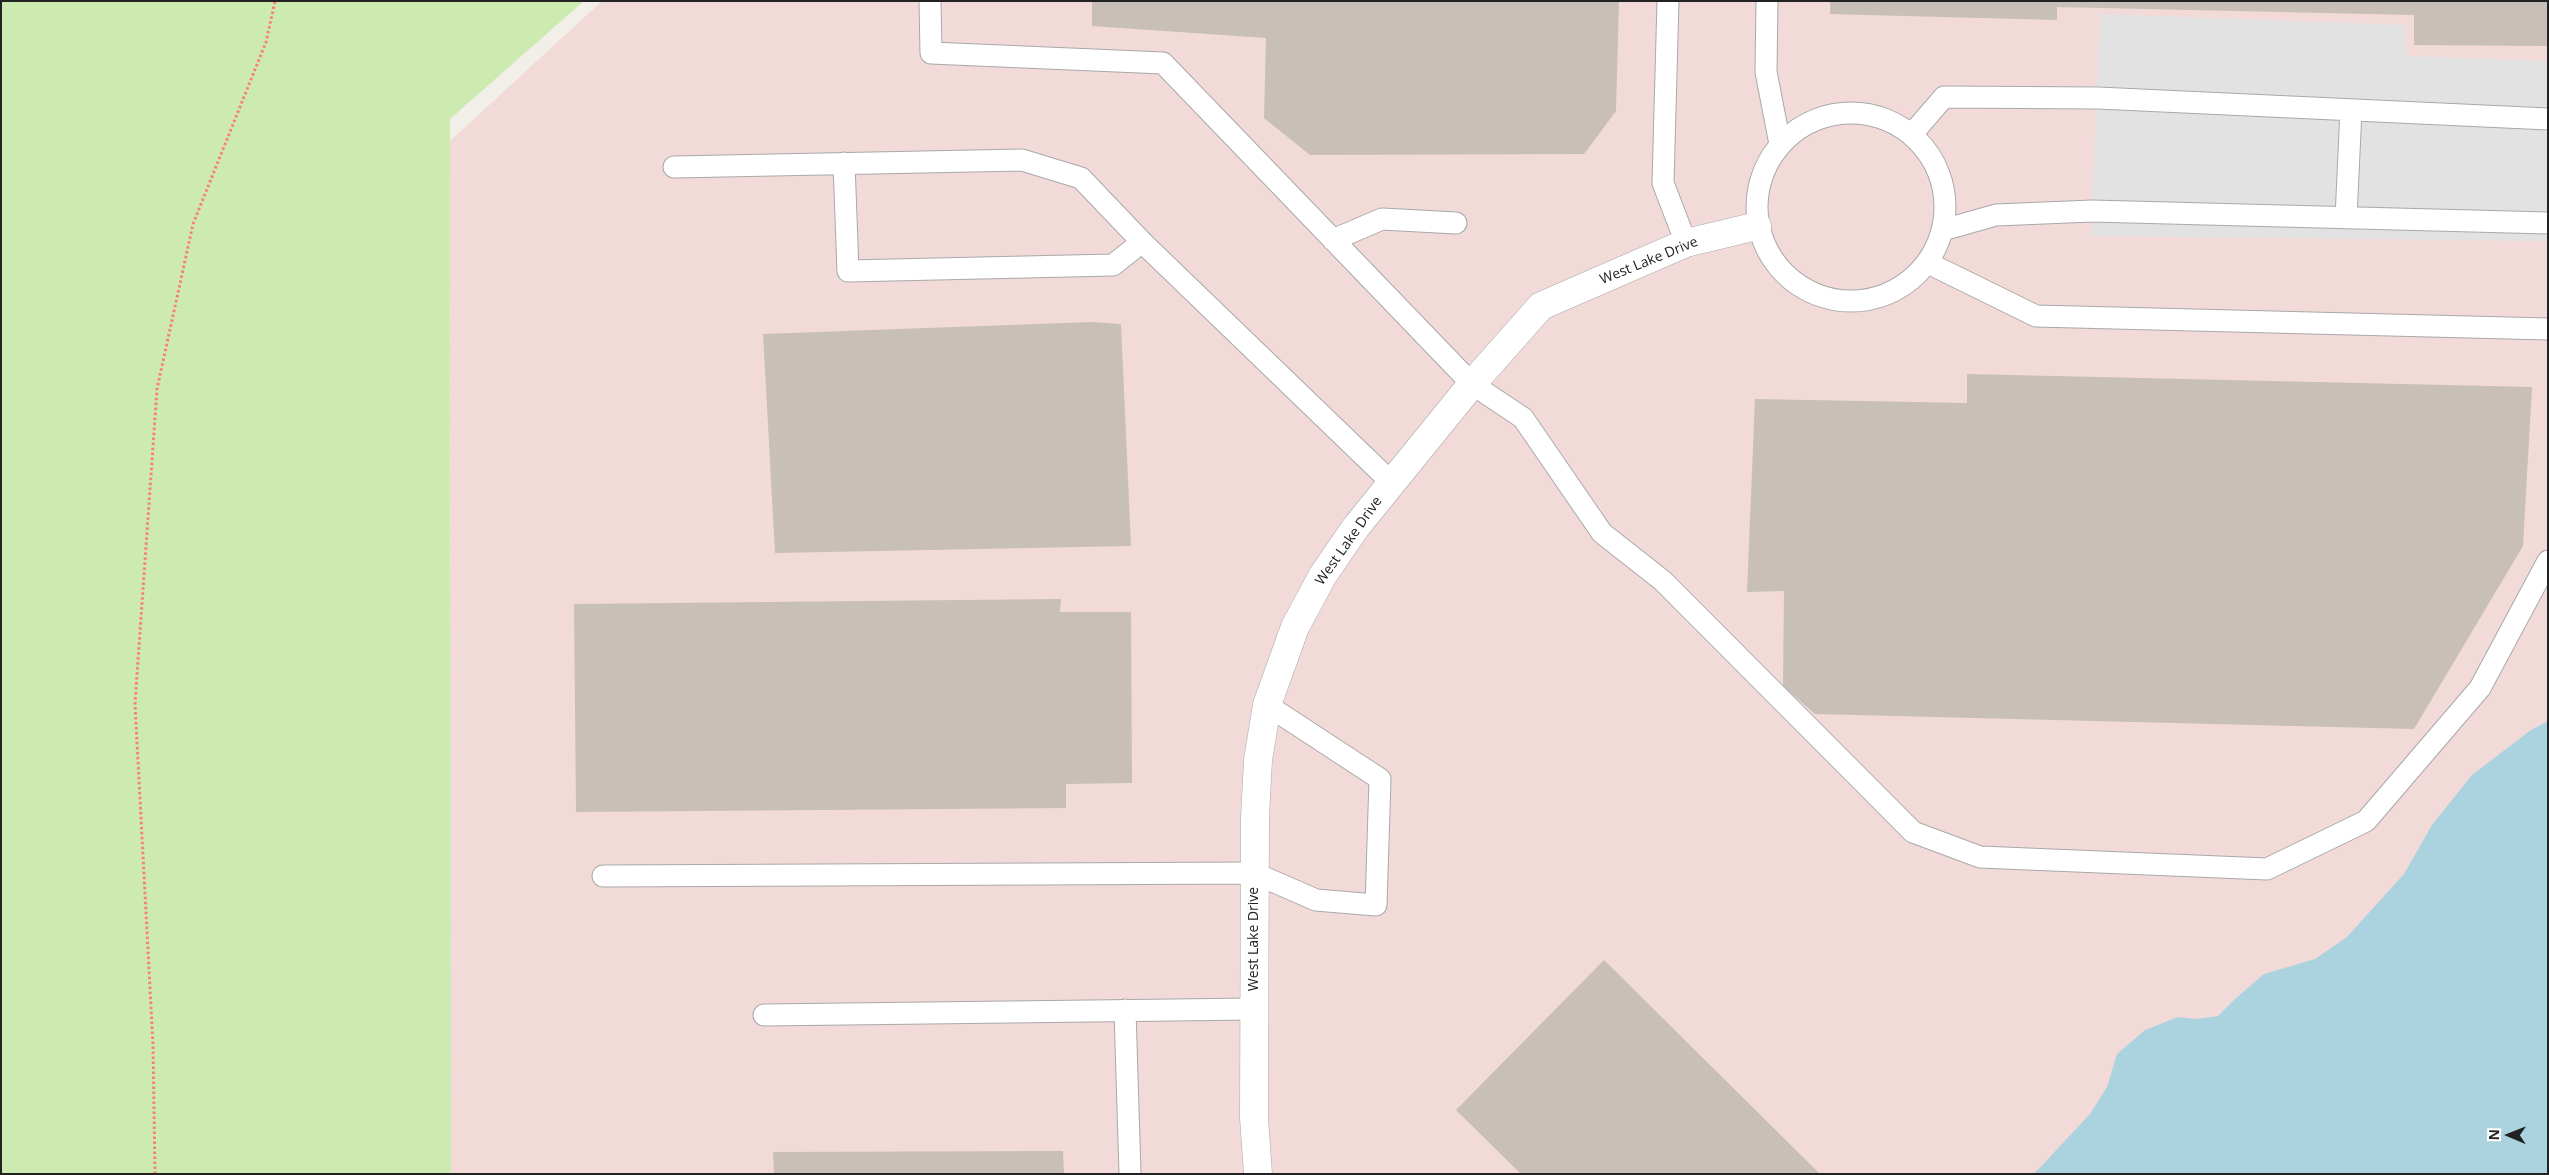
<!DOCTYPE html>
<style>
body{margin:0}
#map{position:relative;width:2549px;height:1175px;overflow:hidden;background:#f2efe9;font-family:"Open Sans",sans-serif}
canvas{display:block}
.frame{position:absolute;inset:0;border:2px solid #222;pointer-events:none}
.north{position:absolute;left:2484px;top:1110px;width:50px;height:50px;-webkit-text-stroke:4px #fff;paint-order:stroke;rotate:271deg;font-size:14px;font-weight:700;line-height:20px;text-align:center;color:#222}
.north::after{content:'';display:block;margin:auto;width:18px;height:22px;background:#222;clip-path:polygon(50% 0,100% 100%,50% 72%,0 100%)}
</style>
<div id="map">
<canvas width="2549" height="1175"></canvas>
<div class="frame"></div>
<div class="north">N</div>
</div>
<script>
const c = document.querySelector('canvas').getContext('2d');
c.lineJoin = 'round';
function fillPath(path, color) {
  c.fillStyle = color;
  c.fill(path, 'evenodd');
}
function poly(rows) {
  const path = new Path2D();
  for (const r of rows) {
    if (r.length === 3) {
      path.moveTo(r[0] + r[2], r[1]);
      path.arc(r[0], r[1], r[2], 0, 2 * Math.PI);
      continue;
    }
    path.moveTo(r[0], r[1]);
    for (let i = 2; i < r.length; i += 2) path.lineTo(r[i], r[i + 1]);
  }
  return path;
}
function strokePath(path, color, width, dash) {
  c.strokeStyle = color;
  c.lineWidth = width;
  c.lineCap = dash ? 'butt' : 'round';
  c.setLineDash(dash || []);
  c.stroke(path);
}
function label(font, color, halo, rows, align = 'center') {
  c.font = font + ' "Open Sans",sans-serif';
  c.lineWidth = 5;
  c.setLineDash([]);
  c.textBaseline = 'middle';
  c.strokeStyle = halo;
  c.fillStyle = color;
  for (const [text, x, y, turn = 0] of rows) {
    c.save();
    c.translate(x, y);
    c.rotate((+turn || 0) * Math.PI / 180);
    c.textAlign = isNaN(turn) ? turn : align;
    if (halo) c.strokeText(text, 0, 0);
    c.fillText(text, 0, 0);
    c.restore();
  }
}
const commercial = poly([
 [602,1,2548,1,2548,747,2203,1174,451,1174,450,141]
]);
const grass = poly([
 [1,1,584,1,450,119,451,1174,1,1174]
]);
const parking = poly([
 [2100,14,2405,25,2407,56,2548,61,2548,241,2091,236]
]);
const water = poly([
 [2548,721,2548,1174,2034,1174,2090,1114,2107,1087,2117,1054,2145,1030,2178,1017,2196,1019,2218,1016,2235,999,2264,974,2315,959,2347,937,2404,874,2432,825,2472,775,2531,730]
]);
const building = poly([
 [1092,1,1619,1,1616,111,1584,154,1310,155,1264,118,1266,38,1092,26],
 [1830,1,2548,1,2548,46,2414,45,2414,15,2057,7,2057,20,1830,14],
 [1092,322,1121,324,1131,546,775,553,763,334],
 [1967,374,2532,387,2523,546,2414,729,1815,714,1783,686,1784,591,1747,592,1755,399,1967,403],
 [1061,599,1060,612,1131,612,1132,783,1066,784,1066,808,576,812,574,604],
 [1604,960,1820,1174,1521,1174,1456,1110],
 [1063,1151,1064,1174,774,1174,773,1152]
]);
const path = poly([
 [155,1174,153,1045,135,704,157,389,193,224,266,42,275,1]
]);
const lane = poly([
 [930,1,931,53,1163,63,1472,384,1523,418,1602,533,1663,581,1913,832,1980,857,2267,869,2366,821,2480,688,2548,561],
 [1668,1,1663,183,1686,243],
 [1767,1,1766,72,1780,144],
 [1851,207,94],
 [1912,134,1944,97,2098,98,2548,119],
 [844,163,848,271,1113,265,1142,242],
 [674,167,1022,160,1081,178,1142,242,1392,483],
 [2346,218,2351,110],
 [1943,230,1996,215,2092,211,2548,223],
 [1333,240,1382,219,1456,223],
 [1928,263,2036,316,2548,329],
 [603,876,1254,873,1316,900,1376,905,1380,779,1267,705],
 [1125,1010,1130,1174],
 [764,1015,1254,1009]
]);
const street = poly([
 [1258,1174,1254,1118,1255,817,1258,760,1267,705,1295,627,1323,575,1356,527,1472,384,1541,306,1686,243,1757,226]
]);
const streetNames = [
 ["West Lake Drive",1649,261,-22],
 ["West Lake Drive",1349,541,-55],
 ["West Lake Drive",1254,939,-90]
];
fillPath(commercial, '#f2dad9');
fillPath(grass, '#cdebb0');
fillPath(parking, '#e2e2e2');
fillPath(water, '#aad3df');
fillPath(building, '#c7bfb8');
strokePath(lane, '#a9a9a9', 23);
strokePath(street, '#a9a9a9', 29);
strokePath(path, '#fa8072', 3, [2.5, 2.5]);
strokePath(lane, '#fff', 21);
strokePath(street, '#fff', 28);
label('14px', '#222', '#fff', streetNames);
</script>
